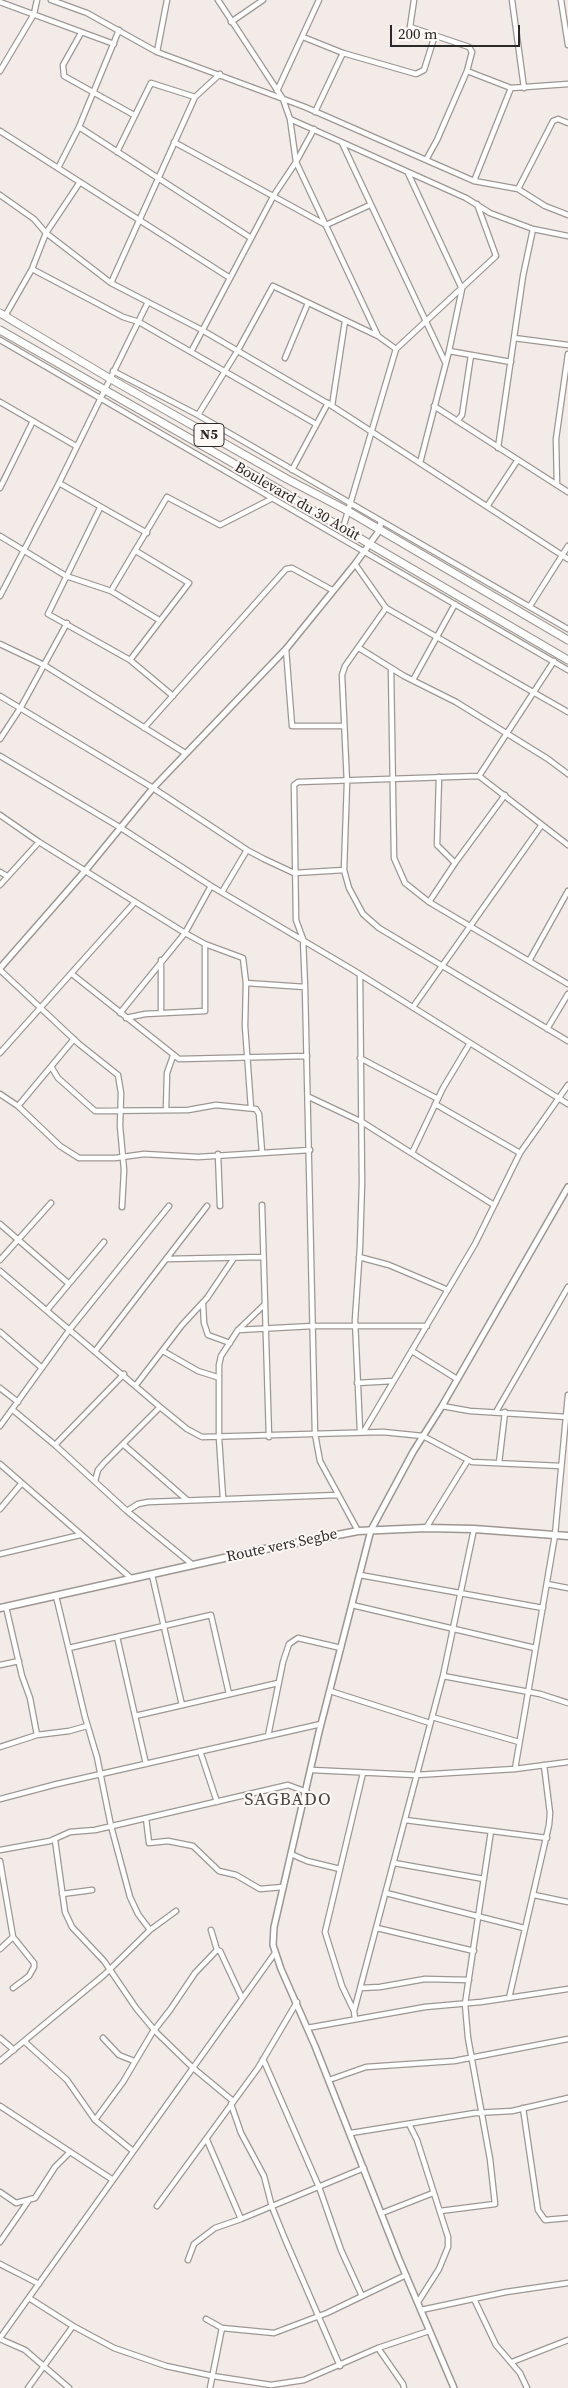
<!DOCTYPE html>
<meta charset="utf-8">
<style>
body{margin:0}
#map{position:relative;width:568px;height:2388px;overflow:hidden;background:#f2ebe8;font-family:"Source Serif 4",serif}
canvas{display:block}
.scale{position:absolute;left:390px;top:25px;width:130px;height:22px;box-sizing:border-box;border:2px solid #2b2928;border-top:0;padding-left:6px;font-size:15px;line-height:18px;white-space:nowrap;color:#2b2928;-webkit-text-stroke:4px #fef8f6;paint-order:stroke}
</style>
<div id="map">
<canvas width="568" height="2388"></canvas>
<div class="scale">200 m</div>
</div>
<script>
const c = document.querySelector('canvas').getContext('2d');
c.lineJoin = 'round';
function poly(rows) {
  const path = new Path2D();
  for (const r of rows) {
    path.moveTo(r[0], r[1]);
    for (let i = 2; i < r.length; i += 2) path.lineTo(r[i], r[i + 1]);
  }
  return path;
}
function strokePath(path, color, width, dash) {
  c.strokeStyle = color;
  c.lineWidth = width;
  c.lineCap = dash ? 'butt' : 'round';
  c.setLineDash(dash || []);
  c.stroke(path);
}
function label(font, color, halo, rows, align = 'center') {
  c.font = font + ' "Source Serif 4",serif';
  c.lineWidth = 4;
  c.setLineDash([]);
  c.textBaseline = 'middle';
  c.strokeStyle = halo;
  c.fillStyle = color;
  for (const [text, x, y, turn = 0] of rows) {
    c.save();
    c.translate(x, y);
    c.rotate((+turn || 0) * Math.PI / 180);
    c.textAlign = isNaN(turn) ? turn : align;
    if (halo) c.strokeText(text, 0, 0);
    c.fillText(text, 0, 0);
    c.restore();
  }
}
const minor = poly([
 [51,0,87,13,157,52,305,107,474,181,518,189,545,206,568,215],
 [218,0,283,99,290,119,296,162,378,336],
 [414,0,410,27,469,47,472,52,467,71,437,140,426,160],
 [512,0,524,88],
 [561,0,568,45],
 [0,2,114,44],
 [231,22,263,0],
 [81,33,63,65,64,76,134,115],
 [303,37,343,53,416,74,424,70,435,35],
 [157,52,167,0],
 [0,71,34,14,37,0],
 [467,71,511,88,568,84],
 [277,91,319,0],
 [315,112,343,53],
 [290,119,466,198,490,213,533,229,568,236],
 [79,127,251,238],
 [0,131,230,278],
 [174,142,326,225,370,205],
 [342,143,445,362],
 [117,152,151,83,195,97],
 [58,168,79,127,119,30],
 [408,173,462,289,449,351,420,463],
 [474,181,511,88],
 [518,189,553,121,558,119,568,123],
 [0,195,34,219,46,233,111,283,202,330,332,406,568,559],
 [32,269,123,317,139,322,316,424],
 [111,283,195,97,220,74],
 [5,316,32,269,46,233,80,182],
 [514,338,568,345],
 [0,340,568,670],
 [449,351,511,362],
 [191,352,274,195,296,162,314,129],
 [285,358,308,303],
 [113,371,198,415,238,350,273,286,378,336,396,349,496,256,477,204],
 [0,402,76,446],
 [332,406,345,321],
 [434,406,568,492],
 [198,415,568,629],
 [457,421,462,415,471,355],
 [498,448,523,276,533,229],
 [292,470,328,403],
 [59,483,147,533],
 [557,485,556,439,568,354],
 [0,488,33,421],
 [488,505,517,461],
 [100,508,48,614,130,660,173,696],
 [343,528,396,349],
 [0,536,66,576,111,591,159,620],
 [355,564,386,608,568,712],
 [111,591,167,497,220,525,271,499],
 [0,596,59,483,148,302],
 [530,606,568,546],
 [386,608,345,666,342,675,347,783,344,870,349,888,363,914,379,928,568,1041],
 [0,644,44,665,185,753],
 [359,648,404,676,456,702,548,759,568,774],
 [286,649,292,726,344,726],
 [130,660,189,583,136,551],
 [391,668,394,858,405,883,429,902,568,984],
 [413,680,455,604],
 [0,696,153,788,247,850,264,859,294,873,344,870],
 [144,728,286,569,292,568,332,590],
 [0,739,21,707,67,623],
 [0,756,121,828,211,886,353,970,568,1104],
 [479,776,568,845],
 [439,777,437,845,455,863],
 [0,815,39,842,185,933,205,944,243,958,246,983,245,1026,251,1108],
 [0,872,7,876],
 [0,885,39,842],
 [222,892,247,850],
 [429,902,455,863,505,795],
 [161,960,161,1013],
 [529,961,568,891],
 [0,970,79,1044,118,1075,121,1093,120,1126,124,1170,122,1207],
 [72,974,179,1059,307,1056],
 [246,983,305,987],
 [413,1007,541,826],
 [120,1013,185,933,211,886],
 [126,1018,145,1014,205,1011,205,944],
 [547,1029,568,994],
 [0,1053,135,902],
 [360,1058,438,1099],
 [52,1068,58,1078,95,1111,188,1110,216,1105,256,1109,259,1114,262,1152],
 [0,1094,18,1106,60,1146,79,1158,115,1158,144,1154,198,1157,310,1150],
 [309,1097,362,1122,494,1205],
 [435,1104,520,1153],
 [18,1106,74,1039],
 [166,1109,167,1073,173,1056],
 [412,1153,443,1088,470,1043],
 [218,1154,220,1206],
 [262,1205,269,1437],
 [0,1224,68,1283],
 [359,1257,389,1265,448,1290],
 [166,1259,263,1257],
 [0,1260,51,1203],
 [0,1271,160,1407,187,1429,202,1437,383,1432,423,1436,472,1462,561,1466],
 [203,1304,204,1323,208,1335,230,1343],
 [47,1310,104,1242],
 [238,1330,313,1326,427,1326],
 [0,1332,42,1368],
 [96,1350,207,1206],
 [163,1351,198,1371,217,1377],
 [412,1351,457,1379],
 [357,1383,393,1381],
 [136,1385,182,1325,207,1298,234,1258],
 [0,1388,18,1402],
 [442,1406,470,1411,567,1417],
 [13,1410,55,1445,127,1511,193,1565],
 [496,1412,568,1287],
 [0,1426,70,1329,169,1206],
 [360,1431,355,1320,360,1247,362,1183,360,975],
 [364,1431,475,1244,520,1153,568,1085],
 [55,1445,124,1374],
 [124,1445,187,1500],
 [499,1463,505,1412],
 [0,1464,132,1579],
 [95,1481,98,1470,104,1463,160,1407],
 [223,1498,219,1438,219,1365,221,1356,238,1330,264,1305],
 [0,1509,21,1484],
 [127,1511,138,1504,148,1502,338,1495],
 [426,1528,468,1460],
 [358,1531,320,1461,315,1434,305,987,303,939,296,920,294,785,298,782,479,776,554,661],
 [0,1554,80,1535],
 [152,1575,182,1705],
 [360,1575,543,1608],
 [547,1584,568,1588],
 [352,1605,535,1648],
 [6,1607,22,1676,30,1698,37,1735],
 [117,1637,146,1764],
 [69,1648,211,1615,229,1694],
 [0,1665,19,1661],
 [443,1676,540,1694,568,1703],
 [330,1691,430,1723],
 [135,1716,278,1683],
 [432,1717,519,1742],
 [268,1736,283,1662,289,1644,298,1638,341,1648],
 [0,1747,37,1735,69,1731,87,1726],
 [200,1751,217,1802],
 [515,1769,555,1535,568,1395],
 [312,1770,416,1775,515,1769,568,1762],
 [0,1799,57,1784,321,1724],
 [146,1818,149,1843,168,1841,193,1846,219,1871,236,1875,260,1889,283,1887],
 [405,1820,547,1838],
 [55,1840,65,1912,72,1927,104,1961,136,2008,156,2032,192,2067,233,2101],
 [0,1850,50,1841,70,1832,95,1830,288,1785,307,1792],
 [291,1854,307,1861,340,1869],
 [0,1861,13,1937,0,1949],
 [394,1863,484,1879],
 [386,1893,524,1928],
 [62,1894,92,1890],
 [534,1895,568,1902],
 [377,1928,474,1951],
 [150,1930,176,1911],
 [211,1930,217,1950,220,1951,242,1998],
 [13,1988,29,1976,34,1967,34,1963,13,1937],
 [361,1988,380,1987,425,1979,469,1980],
 [509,1998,549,1825,550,1813,544,1765],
 [354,2011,443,1676,474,1529],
 [355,2019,354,2011,342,1986,325,1932,363,1773],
 [307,2028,425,2007,481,2002,568,1989],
 [0,2038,14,2050],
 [103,2038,119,2055,134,2061],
 [25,2042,67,2080,95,2120,133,2151],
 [263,2059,319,2187,341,2250,362,2296],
 [0,2061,104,1975,150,1930,138,1914,130,1897,111,1826,97,1757,85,1717,56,1596],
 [329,2080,366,2067,454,2061,568,2039],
 [231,2104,241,2133,264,2176,272,2207,285,2239,340,2366],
 [0,2106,113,2180],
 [523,2108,538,2210,545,2220,568,2218],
 [95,2120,123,2082,152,2033,170,2010,195,1973,217,1950],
 [409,2124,417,2140,448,2237,448,2247,439,2269,418,2302],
 [351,2133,475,2113,512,2111,568,2098],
 [207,2140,241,2219],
 [0,2192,16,2203,35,2198,55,2167,70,2152],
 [157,2206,258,2068,297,2002],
 [440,2211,495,2204,490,2159,468,2038,465,2004,491,1831],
 [382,2213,433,2193],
 [0,2242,29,2200],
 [188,2260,194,2244,215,2228,241,2219,364,2168],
 [0,2264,39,2284],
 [29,2298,73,2326],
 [474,2299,496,2345,520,2373,527,2388],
 [421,2310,506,2292,568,2283],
 [206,2319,222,2328,210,2388],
 [222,2328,274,2333,327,2313,406,2275],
 [0,2338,275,1953],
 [0,2339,25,2350,69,2388],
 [378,2348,403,2384,404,2388],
 [512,2362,568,2340],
 [28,2388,73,2326,114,2348,166,2366,213,2376,271,2385,304,2380,378,2348,429,2331]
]);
const tertiary = poly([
 [0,968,85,871,153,788,286,649,355,564,379,531,381,522],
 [454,2388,399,2259,315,2046,281,1969,273,1945,274,1927,319,1732,371,1530,413,1452,442,1406,568,1187]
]);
const secondary = poly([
 [0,1608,260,1550,358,1531,426,1528,474,1529,568,1536]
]);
const trunk = poly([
 [0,313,109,378,287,479,348,511,568,640],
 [0,330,280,490,332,522,568,660]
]);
const shields = [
 [209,435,30]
];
const shieldNames = [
 ["N5",209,435]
];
const streetNames = [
 ["Boulevard du 30 Août",297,502,30],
 ["Route vers Segbe",282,1546,-12]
];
const quarterNames = [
 ["SAGBADO",288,1800]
];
strokePath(minor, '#9d9794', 7);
strokePath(tertiary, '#9d9794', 8);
strokePath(secondary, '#9d9794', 9);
strokePath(trunk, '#9d9794', 9);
strokePath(minor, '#fff', 4.5);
strokePath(tertiary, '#fff', 5);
strokePath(secondary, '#fff', 6);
strokePath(trunk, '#fff', 7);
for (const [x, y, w] of shields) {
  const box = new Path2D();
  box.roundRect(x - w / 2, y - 11.5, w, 23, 4);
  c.fillStyle = '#fef8f6';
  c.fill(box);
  strokePath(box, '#2b2928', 1);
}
label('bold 14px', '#2b2928', null, shieldNames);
label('15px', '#2b2928', '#fef8f6', streetNames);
c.letterSpacing = '1px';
label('18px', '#4d4745', '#fef8f6', quarterNames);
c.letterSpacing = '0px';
</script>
